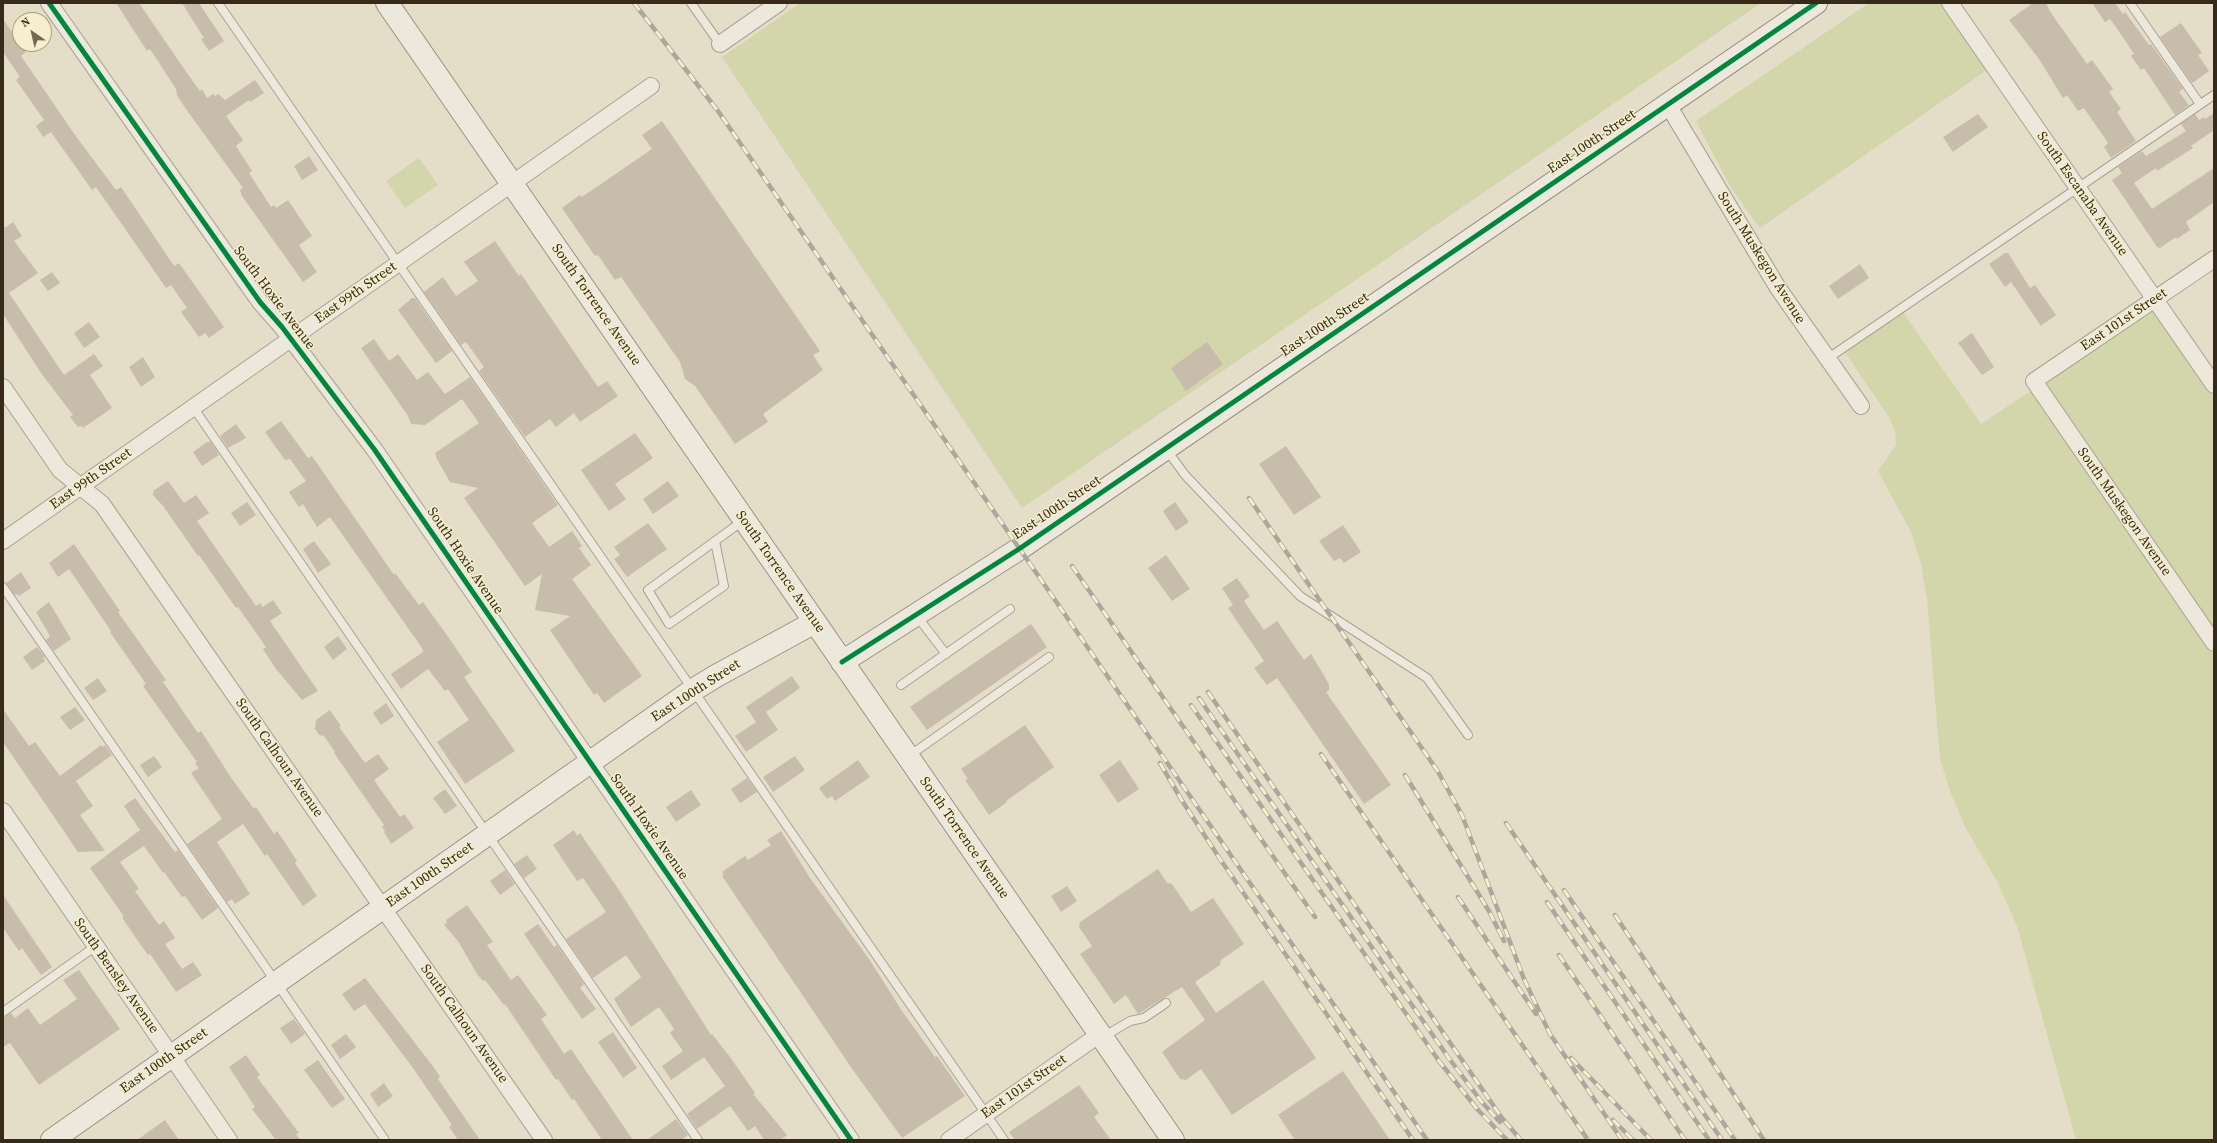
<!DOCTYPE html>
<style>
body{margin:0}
#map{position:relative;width:2217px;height:1143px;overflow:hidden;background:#e4dec9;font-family:"Source Serif 4",serif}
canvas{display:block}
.frame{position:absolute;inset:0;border:4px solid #372a1b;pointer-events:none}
.north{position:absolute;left:12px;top:12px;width:40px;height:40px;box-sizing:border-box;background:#f7eecd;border:1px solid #aaa086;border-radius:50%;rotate:326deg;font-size:11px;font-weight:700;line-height:16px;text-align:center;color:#372a1b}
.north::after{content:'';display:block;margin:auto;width:14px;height:18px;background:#746958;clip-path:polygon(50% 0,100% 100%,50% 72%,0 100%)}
</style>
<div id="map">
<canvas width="2217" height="1143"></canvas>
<div class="frame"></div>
<div class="north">N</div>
</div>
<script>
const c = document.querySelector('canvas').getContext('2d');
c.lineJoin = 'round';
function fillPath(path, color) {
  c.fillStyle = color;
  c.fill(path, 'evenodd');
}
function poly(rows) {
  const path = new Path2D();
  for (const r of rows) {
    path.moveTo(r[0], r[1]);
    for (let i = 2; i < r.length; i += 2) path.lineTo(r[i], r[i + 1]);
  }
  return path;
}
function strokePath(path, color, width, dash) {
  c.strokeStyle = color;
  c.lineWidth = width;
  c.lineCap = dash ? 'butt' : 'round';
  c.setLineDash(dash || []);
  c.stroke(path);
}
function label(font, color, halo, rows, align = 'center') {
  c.font = font + ' "Source Serif 4",serif';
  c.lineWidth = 3;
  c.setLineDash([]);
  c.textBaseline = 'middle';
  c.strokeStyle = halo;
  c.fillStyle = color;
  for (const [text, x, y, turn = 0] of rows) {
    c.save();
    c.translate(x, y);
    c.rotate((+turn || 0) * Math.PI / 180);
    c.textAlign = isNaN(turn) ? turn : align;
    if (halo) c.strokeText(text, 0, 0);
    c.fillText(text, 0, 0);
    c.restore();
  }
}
const green = poly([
 [800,3,1761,3,1022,508,722,57],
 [1869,3,1941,3,1987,70,1760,228,1731,188,1696,121],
 [419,158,438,185,405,208,386,181],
 [2154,309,2214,397,2214,1140,2076,1140,2018,929,1998,883,1965,827,1950,791,1940,759,1927,599,1921,564,1911,532,1878,471,1896,445,1895,431,1889,417,1844,351,1902,311,1981,424]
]);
const building = poly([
 [116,3,139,3,189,76,200,91,202,89,207,98,213,94,215,96,218,94,225,100,255,80,264,93,250,102,249,100,226,116,243,140,236,146,252,171,249,173,271,207,274,205,276,208,288,200,312,236,299,245,300,247,317,272,303,282,242,196,240,190,243,188,186,109,177,95,176,89,152,52,149,49,147,51],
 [182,3,199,3,224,41,209,51,201,39,204,38],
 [2033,3,2046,3,2051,13,2087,64,2092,60,2113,89,2109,92,2121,109,2117,112,2136,141,2111,158,2104,147,2108,143,2084,108,2078,111,2067,95,2063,98,2039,59,2009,20],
 [2092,3,2115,3,2123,14,2125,12,2149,45,2151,44,2183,89,2179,92,2189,105,2175,115,2144,68,2141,70,2131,56,2134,54,2120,33,2110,19,2105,22],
 [3,19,26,52,21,56,75,135,116,190,121,187,174,266,179,263,224,327,209,338,205,333,199,337,181,312,187,308,171,285,166,288,96,187,92,190,51,132,43,137,36,126,44,120,16,80,20,77,3,52],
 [2181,23,2202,53,2198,55,2209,71,2192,83,2160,37],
 [2214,113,2214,130,2191,146,2193,148,2157,171,2156,168,2134,183,2152,209,2214,168,2214,202,2186,222,2190,230,2177,239,2176,237,2160,248,2157,247,2112,180,2122,173,2118,167,2142,151,2146,156,2186,131,2181,124,2195,114,2199,120,2204,117,2205,119],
 [1978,114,1988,127,1953,152,1943,137],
 [662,121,820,351,813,355,823,370,763,414,768,422,735,444,695,386,685,379,680,362,621,277,615,280,598,255,595,256,562,208,580,195,582,197,652,149,642,135],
 [309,156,318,170,302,180,294,166],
 [13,222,22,236,14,241,38,273,9,293,64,375,94,354,103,366,90,375,112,408,83,428,82,426,78,427,70,417,73,415,41,373,3,314,3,225,5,228],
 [495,241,519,276,521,274,598,387,607,381,618,396,580,422,574,413,556,427,550,419,525,437,479,371,484,367,466,342,461,345,424,292,443,277,456,296,478,281,464,262],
 [2005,253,2008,253,2030,288,2035,285,2056,315,2042,325,2041,326,2011,282,2005,287,1989,264],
 [1860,264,1869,278,1838,299,1829,286],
 [52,272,60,283,48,291,40,280],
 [412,298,415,298,452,351,436,363,398,310],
 [89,322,100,337,84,348,74,333],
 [1972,333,1994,367,1982,375,1958,343],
 [374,339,389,361,398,354,417,380,428,372,445,394,470,377,558,505,532,523,549,547,572,531,582,546,579,548,591,565,572,579,642,676,604,703,597,693,594,695,550,630,570,616,535,610,542,574,525,586,464,498,478,488,450,482,437,459,435,453,479,423,462,399,425,425,411,424,408,416,361,348],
 [1207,342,1223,364,1186,391,1171,368],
 [143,357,155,377,141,387,129,367],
 [281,421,308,458,312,456,394,575,395,573,419,605,423,602,451,641,472,672,464,677,515,751,465,784,437,742,469,720,448,689,445,691,428,669,401,689,391,674,423,652,422,648,330,517,317,527,303,504,299,507,289,492,306,481,290,459,285,460,265,432],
 [236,424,246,438,228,448,220,436],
 [635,433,653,458,615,484,626,499,609,511,581,470],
 [207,442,211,442,219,455,202,466,193,452],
 [1286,446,1321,497,1294,515,1259,464],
 [168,481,184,503,196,495,209,513,197,521,256,606,260,603,263,607,273,600,282,613,270,621,318,691,302,700,276,669,263,649,266,647,238,607,236,608,199,555,198,556,163,506,152,494,154,493,153,491],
 [668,481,679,496,653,514,643,499],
 [247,502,256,515,240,526,231,513],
 [1175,502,1189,522,1176,531,1163,511],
 [648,523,667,549,627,577,614,559,620,555,614,547],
 [1343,525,1361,552,1344,563,1340,558,1334,561,1319,541],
 [314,541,331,564,318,573,303,549],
 [74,544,120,611,118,612,166,680,163,682,198,733,201,731,232,779,254,809,256,807,274,834,277,831,284,841,297,861,295,863,317,896,303,906,267,854,265,856,243,824,217,842,250,894,235,904,232,899,227,902,187,844,222,819,191,773,199,768,195,763,197,762,143,686,146,684,110,632,111,631,69,569,58,577,49,563],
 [1166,555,1190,589,1172,601,1148,568],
 [21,572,31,588,19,596,17,594,15,595,6,583],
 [1237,578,1250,596,1244,601,1264,630,1277,621,1304,660,1311,654,1329,684,1329,690,1326,692,1391,785,1364,804,1277,678,1267,685,1254,668,1264,661,1228,608,1233,605,1222,588],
 [49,602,71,639,54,651,46,640,50,636,36,612],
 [1031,624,1047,647,927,730,910,707],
 [338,636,347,649,333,660,324,647],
 [37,647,45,657,43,658,45,661,32,670,23,657],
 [792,676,800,688,766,712,778,730,746,752,735,736,756,722,746,707],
 [98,678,107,691,93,700,84,688],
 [386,703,394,716,381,725,373,713],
 [75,707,85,720,70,730,60,717],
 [3,709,29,746,35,742,60,776,101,745,103,747,105,745,112,755,76,781,93,806,80,815,105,851,78,852,3,742],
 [330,710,341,726,339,727,365,763,378,754,389,769,374,780,400,817,404,814,414,828,391,844,384,832,385,831,382,827,384,825,334,753,335,752,324,736,319,735,315,729,316,720],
 [1025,725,1054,767,1006,801,1007,802,989,815,965,780,968,779,961,769],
 [154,756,162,767,148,777,140,765],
 [795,756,805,770,773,792,763,777],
 [858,760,870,777,835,801,832,796,827,799,819,788],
 [1120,760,1139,789,1118,803,1099,775],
 [747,778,757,792,740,803,731,789],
 [445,789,457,806,445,814,433,798],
 [691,790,701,805,676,822,666,807],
 [135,798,175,852,178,850,218,908,202,920,185,896,182,897,164,872,163,873,144,846,120,862,139,889,135,891,159,925,164,921,175,938,165,944,182,969,193,962,202,975,176,992,150,954,148,955,140,944,123,919,123,915,90,868,140,830,124,806],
 [574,830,577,836,580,833,621,893,711,1035,712,1034,730,1057,755,1093,753,1094,787,1135,780,1140,764,1140,755,1126,748,1131,730,1106,697,1129,687,1114,725,1086,704,1057,671,1080,662,1066,683,1051,670,1033,674,1029,659,1007,631,1027,614,999,641,977,626,955,593,978,566,939,606,912,583,878,577,881,553,845],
 [781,831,810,878,869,959,902,1011,935,1057,937,1056,965,1096,902,1138,853,1070,722,876,724,875,722,872,745,856,748,860,771,845,767,840],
 [527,855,537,869,524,878,514,864],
 [1158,869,1167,883,1172,884,1191,912,1213,898,1244,944,1221,960,1220,965,1195,982,1216,1013,1263,980,1316,1058,1232,1115,1201,1069,1186,1080,1180,1079,1162,1052,1205,1020,1182,987,1138,1014,1126,995,1114,1004,1080,954,1092,946,1079,927,1080,922],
 [505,870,515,884,500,895,490,881],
 [1067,886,1077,901,1061,912,1051,896],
 [3,895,52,967,41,975,22,948,19,951,3,928],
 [467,905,493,942,487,945,511,980,518,975,547,1015,541,1019,564,1054,571,1049,633,1140,602,1140,574,1099,572,1100,558,1079,556,1080,505,1004,504,1005,485,980,483,981,477,974,458,941,444,925,447,922,446,920],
 [538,924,554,947,557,945,584,984,580,988,596,1009,582,1019,524,934],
 [79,970,120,1029,39,1085,10,1043,3,1047,3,1017,11,1013,15,1018,28,1008,40,1025,77,999,63,980],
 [365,978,435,1069,440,1077,438,1079,480,1140,458,1140,449,1127,452,1125,413,1068,365,1004,354,1011,342,994],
 [294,1019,305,1034,291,1044,280,1028],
 [613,1032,637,1068,623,1078,598,1042],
 [346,1034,356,1047,340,1059,331,1045],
 [246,1055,260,1075,257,1077,299,1133,296,1134,300,1140,276,1140,252,1109,255,1107,229,1067],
 [318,1060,345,1099,332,1108,304,1070],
 [1343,1071,1390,1140,1295,1140,1278,1115],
 [384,1083,393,1096,378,1107,370,1094],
 [1079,1085,1099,1113,1094,1117,1111,1140,1015,1140,1009,1132],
 [676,1119,688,1135,681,1140,647,1140],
 [165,1120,179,1140,137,1140]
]);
const lane = poly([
 [218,3,1004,1140],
 [691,3,720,44],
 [2130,3,2200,104],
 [1827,359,2214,95],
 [193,407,698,1140],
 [1166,449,1185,475,1300,596,1427,678,1468,735],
 [715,541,724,586,669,624,648,590,744,520],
 [3,587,385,1140],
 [916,615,946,654],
 [901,685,1010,609],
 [909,756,1049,657],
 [3,1012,96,946],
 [1103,1037,1130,1021,1144,1018,1166,1003]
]);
const street = poly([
 [49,3,260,302,282,327,374,449,851,1140],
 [1950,3,2214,385],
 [720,44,779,3],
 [1668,105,1778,288,1861,406],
 [2214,259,2034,381,2214,643],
 [3,387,60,470,102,504,544,1140],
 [3,541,651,86],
 [3,811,229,1140],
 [949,1140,1100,1034]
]);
const secondary = poly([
 [387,3,1173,1140],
 [842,662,1019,549,1816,3],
 [52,1140,693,690,716,676,815,622]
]);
const rail = poly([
 [634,3,718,111,1427,1140],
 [1249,498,1437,770,1462,815,1524,979,1550,1034,1622,1140],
 [1072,566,1315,917],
 [1208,692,1502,1118,1521,1140],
 [1199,698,1448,1057,1481,1101,1500,1122],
 [1191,705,1439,1061,1478,1110,1507,1140],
 [1321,754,1588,1140],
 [1160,763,1181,799,1218,856,1413,1140],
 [1405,775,1489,911,1504,941],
 [1506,823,1722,1140],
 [1564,890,1735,1140],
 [1458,897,1536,1014],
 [1547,902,1709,1140],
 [1615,915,1764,1140],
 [1559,955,1685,1140],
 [1571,1058,1651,1140],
 [1613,1120,1633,1140]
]);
const cycleway = poly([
 [49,3,260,302,282,327,374,449,851,1140],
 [842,662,1019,549,1816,3]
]);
const streetNames = [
 ["East 100th Street",1592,142,-34],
 ["South Escanaba Avenue",2082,194,55],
 ["South Muskegon Avenue",1761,258,58],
 ["East 99th Street",356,293,-35],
 ["South Hoxie Avenue",274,298,53],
 ["South Torrence Avenue",596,305,55],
 ["East 101st Street",2124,320,-34],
 ["East 100th Street",1325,325,-34],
 ["East 99th Street",91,479,-35],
 ["East 100th Street",1057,508,-34],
 ["South Muskegon Avenue",2124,512,55],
 ["South Hoxie Avenue",465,561,56],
 ["South Torrence Avenue",780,572,55],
 ["East 100th Street",696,691,-33],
 ["South Calhoun Avenue",279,758,55],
 ["South Hoxie Avenue",649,827,55],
 ["South Torrence Avenue",964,838,55],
 ["East 100th Street",430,875,-35],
 ["South Bensley Avenue",116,976,55],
 ["South Calhoun Avenue",464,1024,55],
 ["East 100th Street",164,1061,-35],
 ["East 101st Street",1024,1087,-35]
];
fillPath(green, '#d2d6aa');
fillPath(building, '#c8bcaa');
strokePath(lane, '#a9a293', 10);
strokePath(street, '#a9a293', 18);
strokePath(secondary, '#999283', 24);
strokePath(lane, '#ece8db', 8);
strokePath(street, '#ece8db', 16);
strokePath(secondary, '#ece8db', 22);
strokePath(rail, '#aba79c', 4.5);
strokePath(rail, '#f7eecd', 3, [9]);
strokePath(cycleway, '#00873e', 5);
label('14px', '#372a1b', '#f7eecd', streetNames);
</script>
